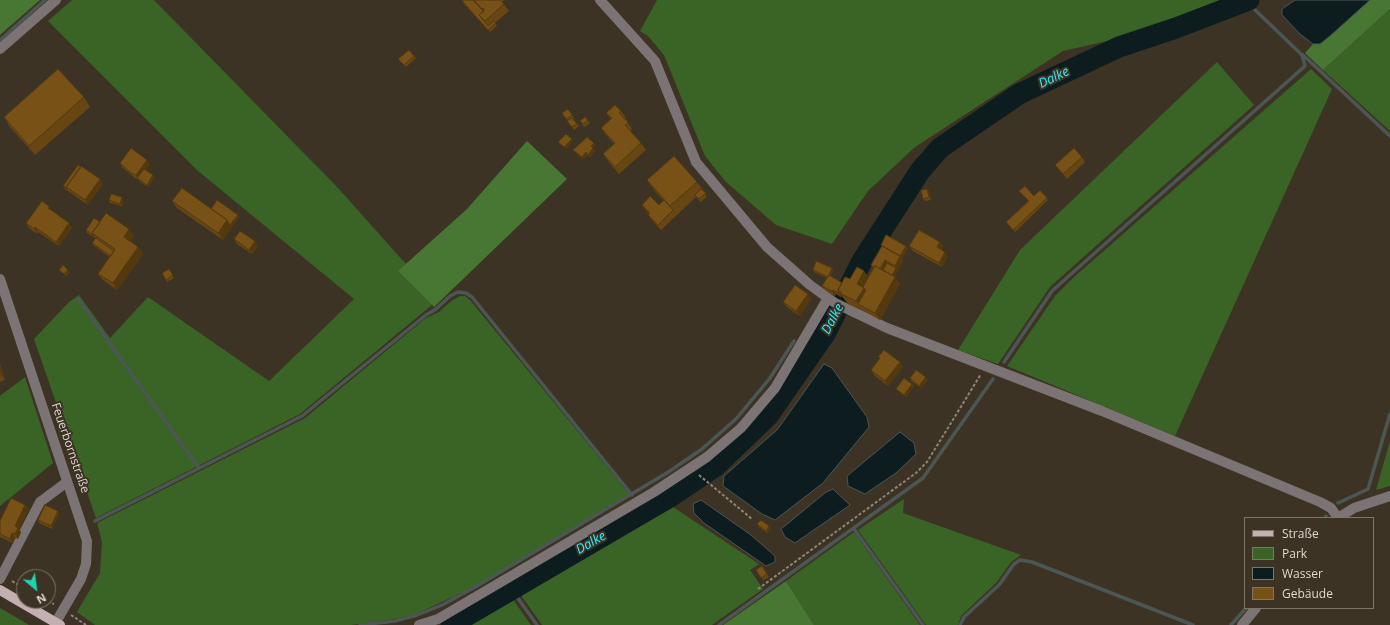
<!DOCTYPE html>
<meta charset="utf-8">
<style>
body{margin:0}
#map{position:relative;width:1390px;height:625px;overflow:hidden;background:#3c3324;font-family:"Open Sans",sans-serif}
canvas{display:block}
.legend{position:absolute;left:1244px;top:517px;width:130px;height:92px;box-sizing:border-box;background:#3c3324;border:1px solid #7d7669;margin:0;padding:5px 7px;list-style:none;font-size:12px;color:#dfdad1}
.legend li{display:flex;align-items:center;gap:8px;height:20px}
.legend b{width:20px;border:1px solid #7d7669}
.north{position:absolute;left:16px;top:569px;width:40px;height:40px;box-sizing:border-box;background:#3c3324;border:1px solid #7d7669;border-radius:50%;rotate:151deg;font-size:11px;font-weight:700;line-height:16px;text-align:center;color:#dfdad1}
.north::after{content:'';display:block;margin:auto;width:14px;height:18px;background:#1ed5b1;clip-path:polygon(50% 0,100% 100%,50% 72%,0 100%)}
</style>
<div id="map">
<canvas width="1390" height="625"></canvas>
<ul class="legend">
<li><b style="height:5px;background:#c4b0b2"></b>Straße</li>
<li><b style="height:11px;background:#396426"></b>Park</li>
<li><b style="height:11px;background:#0d1d1f"></b>Wasser</li>
<li><b style="height:11px;background:#785116"></b>Gebäude</li>
</ul>
<div class="north">N</div>
</div>
<script>
const c = document.querySelector('canvas').getContext('2d');
c.lineJoin = 'round';
function fillPath(path, color) {
  c.fillStyle = color;
  c.fill(path, 'evenodd');
}
function poly(rows) {
  const path = new Path2D();
  for (const r of rows) {
    path.moveTo(r[0], r[1]);
    for (let i = 2; i < r.length; i += 2) path.lineTo(r[i], r[i + 1]);
  }
  return path;
}
function strokePath(path, color, width, dash) {
  c.strokeStyle = color;
  c.lineWidth = width;
  c.lineCap = dash ? 'butt' : 'round';
  c.setLineDash(dash || []);
  c.stroke(path);
}
function label(font, color, halo, rows, align = 'center') {
  c.font = font + ' "Open Sans",sans-serif';
  c.lineWidth = 4;
  c.setLineDash([]);
  c.textBaseline = 'middle';
  c.strokeStyle = halo;
  c.fillStyle = color;
  for (const [text, x, y, turn = 0] of rows) {
    c.save();
    c.translate(x, y);
    c.rotate((+turn || 0) * Math.PI / 180);
    c.textAlign = isNaN(turn) ? turn : align;
    if (halo) c.strokeText(text, 0, 0);
    c.fillText(text, 0, 0);
    c.restore();
  }
}
const green = poly([
 [72,0,154,0,338,188,406,264,399,271,432,305,300,414,96,518,34,339,69,302,79,295,110,338,148,297,269,381,354,299,198,171,48,21],
 [657,0,1221,0,1121,38,1063,51,915,147,868,191,832,244,776,225,726,182,705,156,664,55,648,36,640,31],
 [1390,9,1390,131,1323,70],
 [1217,62,1254,105,1050,287,998,364,958,350,1020,250],
 [1311,69,1332,89,1175,436,1007,366,1055,296,1074,277],
 [460,296,465,296,470,300,630,495,476,586,416,614,395,619,351,625,95,625,77,612,100,573,102,542,97,523,305,418,426,318,439,312,451,301],
 [25,377,53,463,0,506,0,396],
 [1390,441,1390,486,1376,490],
 [904,499,903,513,1021,555,1011,562,996,583,961,616,958,625,926,625,858,530],
 [673,507,759,564,750,570,763,589,712,625,542,625,520,594],
 [854,532,920,625,814,625,786,581],
 [512,598,531,625,466,625],
 [0,608,29,625,0,625]
]);
const forest = poly([
 [0,0,40,0,0,35],
 [1370,0,1390,0,1390,9,1323,70,1305,53,1313,44,1320,44,1330,36],
 [527,141,567,179,434,307,398,271,467,209],
 [786,581,814,625,723,625]
]);
const water = poly([
 [1295,0,1370,0,1330,36,1320,44,1313,44,1300,34,1282,15,1282,9,1295,0],
 [824,364,832,368,867,417,869,427,823,483,775,520,762,514,723,486,724,476,777,430,824,364],
 [900,432,914,443,916,454,896,473,865,494,848,486,847,476,900,432],
 [833,489,850,505,795,543,785,537,781,529,826,492,833,489],
 [701,500,751,535,775,556,775,562,766,566,704,523,694,513,693,504,701,500]
]);
const stream = poly([
 [0,40,45,0],
 [1303,55,1390,136],
 [78,299,199,468],
 [1004,362,1052,291,1305,66,1302,55,1251,6,1250,0],
 [1338,503,1368,489,1390,414],
 [1325,518,1326,516],
 [95,521,302,416,426,315,436,309,450,296,458,292,466,293,472,297,632,495],
 [854,529,923,625],
 [512,590,537,625],
 [360,625,395,621,417,615,442,605,477,586,670,471,702,449,736,419,770,378,794,341],
 [719,625,923,478,993,379],
 [960,625,964,617,999,585,1014,564,1020,560,1032,562,1193,625],
 [1231,625,1246,608]
]);
const river = poly([
 [451,625,670,497,716,466,768,416,825,334,862,261,920,171,940,148,1019,94,1119,47,1176,28,1249,0]
]);
const path = poly([
 [699,475,752,519],
 [12,581,24,588],
 [758,589,916,473,927,462,981,374],
 [48,601,54,604],
 [71,615,86,625]
]);
const minor = poly([
 [600,0,655,61,696,162,767,247,810,285,835,303,887,328,1102,411,1320,502,1331,508,1338,518],
 [0,49,56,0],
 [0,279,87,541,86,564,81,579,56,622],
 [1338,518,1354,508,1390,496],
 [0,579,40,502,67,482],
 [419,625,438,619,654,492,707,457,741,428,775,388,828,298],
 [1242,625,1256,608]
]);
const major = poly([
 [0,590,60,625]
]);
const wall = poly([
 [464,0,505,0,502,2,509,11,495,23,497,26,490,32,464,4,462,1],
 [414,56,416,58,406,67,398,59],
 [84,97,90,107,35,155,10,127,4,117],
 [568,109,574,117,573,118,579,126,574,130,562,113],
 [621,111,626,118,625,119,632,129,630,131,641,143,646,150,619,174,608,161,603,154,614,144,606,135,601,128,611,119,606,113],
 [585,117,590,123,584,127,580,121],
 [594,143,595,145,593,148,595,151,590,157,587,155,583,159,575,152,573,150],
 [1082,157,1085,162,1067,179,1055,165],
 [120,163,150,164,146,170,155,178,148,187,139,181,138,179,135,178,123,168],
 [647,180,697,182,707,196,701,202,696,197,661,230,651,219,648,215,649,214,645,209,642,205,659,205,664,201,654,190],
 [103,184,88,205,65,189,63,186],
 [927,189,929,191,931,200,925,201,923,199],
 [1019,191,1034,196,1047,198,1048,200,1015,232,1006,222,1028,201],
 [109,200,123,200,122,206,110,203],
 [172,201,238,215,239,217,223,240,177,208],
 [53,211,69,223,72,228,59,246,38,232,37,234,29,228,26,223],
 [100,222,134,236,131,241,138,247,143,254,117,290,103,280,98,274,110,257,94,246,92,243,95,238,87,233,86,230],
 [234,239,258,246,252,254,237,244],
 [940,242,943,247,941,250,948,257,942,267,913,251,909,246],
 [881,245,906,246,908,248,902,259,901,258,903,261,894,277,900,284,880,320,862,310,848,304,842,296,841,297,836,294,835,296,826,291,822,286,827,278,814,272,813,270,832,268,833,271,831,276,842,283,850,279,868,277,873,268,871,265,882,247],
 [169,269,174,278,167,282,162,273],
 [808,294,811,299,800,316,787,307,783,302],
 [878,357,900,362,903,367,888,386,874,375,871,370,880,359],
 [0,364,5,380,0,382],
 [910,378,928,380,921,388,911,381],
 [912,384,914,386,906,397,898,391,896,389],
 [25,505,29,509,19,529,21,532,18,539,15,538,13,543,0,537,0,521],
 [58,511,59,514,52,529,39,523,38,520],
 [757,524,769,526,771,529,767,533,759,527],
 [762,566,769,577,763,580,756,570]
]);
const shadedWall = poly([
 [572,139,573,141,566,150,564,147],
 [594,143,595,145,592,149,591,146],
 [593,148,595,151,590,157,588,155],
 [586,152,587,155,583,159,582,157],
 [147,160,150,164,140,180,136,175],
 [153,175,155,178,148,187,147,185],
 [100,179,103,184,88,205,85,200],
 [927,189,929,191,931,200,929,197],
 [122,197,123,200,122,206,120,204],
 [50,207,53,211,51,213,48,208],
 [238,215,239,217,232,227,230,225],
 [227,220,232,227,223,240,218,233],
 [69,223,72,228,59,246,56,242],
 [35,227,38,232,37,234,34,229],
 [129,229,134,236,129,244,124,237],
 [255,241,258,246,252,254,249,250],
 [940,242,943,247,940,252,937,247],
 [906,246,908,248,902,259,900,256],
 [138,247,143,254,117,290,113,283],
 [945,252,948,257,942,267,939,263],
 [900,256,903,261,893,280,891,277,896,268,895,266],
 [885,260,888,265,884,273,880,270],
 [832,268,833,271,830,279,828,277],
 [68,270,70,273,66,277,64,274],
 [864,271,871,280,866,291,859,304,856,301,857,284],
 [895,277,900,284,880,320,875,313],
 [833,290,836,294,835,296,832,291],
 [838,291,842,296,841,297,838,293],
 [808,294,811,299,800,316,796,311],
 [900,362,903,367,888,386,885,381],
 [0,364,0,365,5,380,2,376,0,369],
 [926,377,928,380,921,388,919,386],
 [912,384,914,386,906,397,904,395],
 [25,505,29,509,19,529,21,532,18,539,15,534,15,526],
 [58,511,59,514,52,529,51,526],
 [769,526,771,529,767,533,766,531],
 [12,533,15,538,13,543,10,539]
]);
const building = poly([
 [464,0,473,0,483,11,479,15,488,26,494,21,496,23,488,30,462,1,464,0],
 [474,0,500,0,504,4,485,21,479,15,485,10,483,8,482,9,474,0],
 [409,50,414,56,404,65,398,59,409,50],
 [58,69,84,97,29,146,4,117,58,69],
 [615,105,621,111,619,113,628,122,625,125,641,143,615,167,603,154,615,143,601,128,612,118,606,113,615,105],
 [568,109,572,115,566,119,562,113,568,109],
 [585,117,588,120,583,124,580,121,585,117],
 [572,118,577,124,572,127,567,121,572,118],
 [566,134,572,139,564,147,558,142,566,134],
 [587,137,594,143,591,146,593,148,588,155,586,152,582,157,573,150,587,137],
 [131,148,147,160,136,175,131,173,120,163,131,148],
 [1074,148,1082,157,1063,174,1055,165,1074,148],
 [674,156,697,182,670,206,647,180,674,156],
 [78,165,81,167,66,187,68,189,63,186,78,165],
 [81,166,100,179,85,200,66,187,81,166],
 [144,169,153,175,147,185,137,178,144,169],
 [1025,186,1034,196,1040,190,1047,198,1013,230,1006,222,1029,201,1019,191,1025,186],
 [182,188,227,220,218,233,172,201,182,188],
 [701,189,706,193,699,199,695,195,701,189],
 [927,189,929,197,923,199,921,190,927,189],
 [111,194,122,197,120,204,109,200,111,194],
 [650,196,659,205,664,200,673,210,658,225,648,215,650,213,642,205,650,196],
 [217,200,238,215,230,225,227,220,211,209,217,200],
 [42,201,50,207,48,208,69,223,56,242,35,227,34,229,26,223,42,201],
 [106,213,129,229,124,237,138,247,113,283,98,274,115,249,92,233,106,213],
 [94,218,100,222,92,233,94,236,86,230,94,218],
 [919,230,940,242,937,247,945,252,939,263,909,246,919,230],
 [240,231,255,241,249,250,234,239,240,231],
 [886,235,906,246,900,256,881,245,886,235],
 [96,238,114,251,111,256,92,243,96,238],
 [882,246,900,256,895,266,885,260,880,269,875,266,874,267,871,265,882,246],
 [816,261,832,268,828,277,813,270,816,261],
 [887,263,896,268,892,275,883,270,887,263],
 [63,265,68,270,64,274,59,270,63,265],
 [875,266,895,277,875,313,858,304,866,290,863,287,875,266],
 [857,267,864,271,857,284,864,288,856,301,841,294,842,293,838,290,845,277,850,279,857,267],
 [169,269,173,275,166,280,162,273,169,269],
 [829,275,842,283,838,290,838,293,833,290,832,291,822,286,829,275],
 [795,285,808,294,796,311,783,302,795,285],
 [884,350,900,362,885,381,871,370,880,358,878,357,884,350],
 [0,369,2,376,0,376,0,369],
 [916,370,926,377,919,386,910,378,916,370],
 [904,378,912,384,904,395,896,389,904,378],
 [11,498,25,505,15,526,18,528,15,534,12,533,10,539,0,534,0,521,11,498],
 [45,505,58,511,51,526,38,520,45,505],
 [761,520,769,526,766,531,757,524,761,520],
 [762,566,767,574,761,578,756,570,762,566]
]);
const streetNames = [
 ["Feuerbornstraße",70,448,71]
];
const waterNames = [
 ["Dalke",1054,78,-26],
 ["Dalke",833,319,-62],
 ["Dalke",591,543,-30]
];
fillPath(green, '#396426');
fillPath(forest, '#487733');
fillPath(water, '#0d1d1f');
strokePath(water, '#4c5654', 1);
strokePath(stream, '#4c5654', 3.5);
strokePath(river, '#0d1d1f', 21);
strokePath(path, '#8d867a', 2, [3, 2]);
strokePath(minor, '#7c7374', 10);
strokePath(major, '#c4b0b2', 10);
fillPath(wall, '#674613');
fillPath(shadedWall, '#54390f');
fillPath(building, '#785116');
strokePath(building, '#54390f', 1);
label('12px', '#dfdad1', '#3c3324', streetNames);
label('italic 13px', '#2feefd', '#3c3324', waterNames);
</script>
